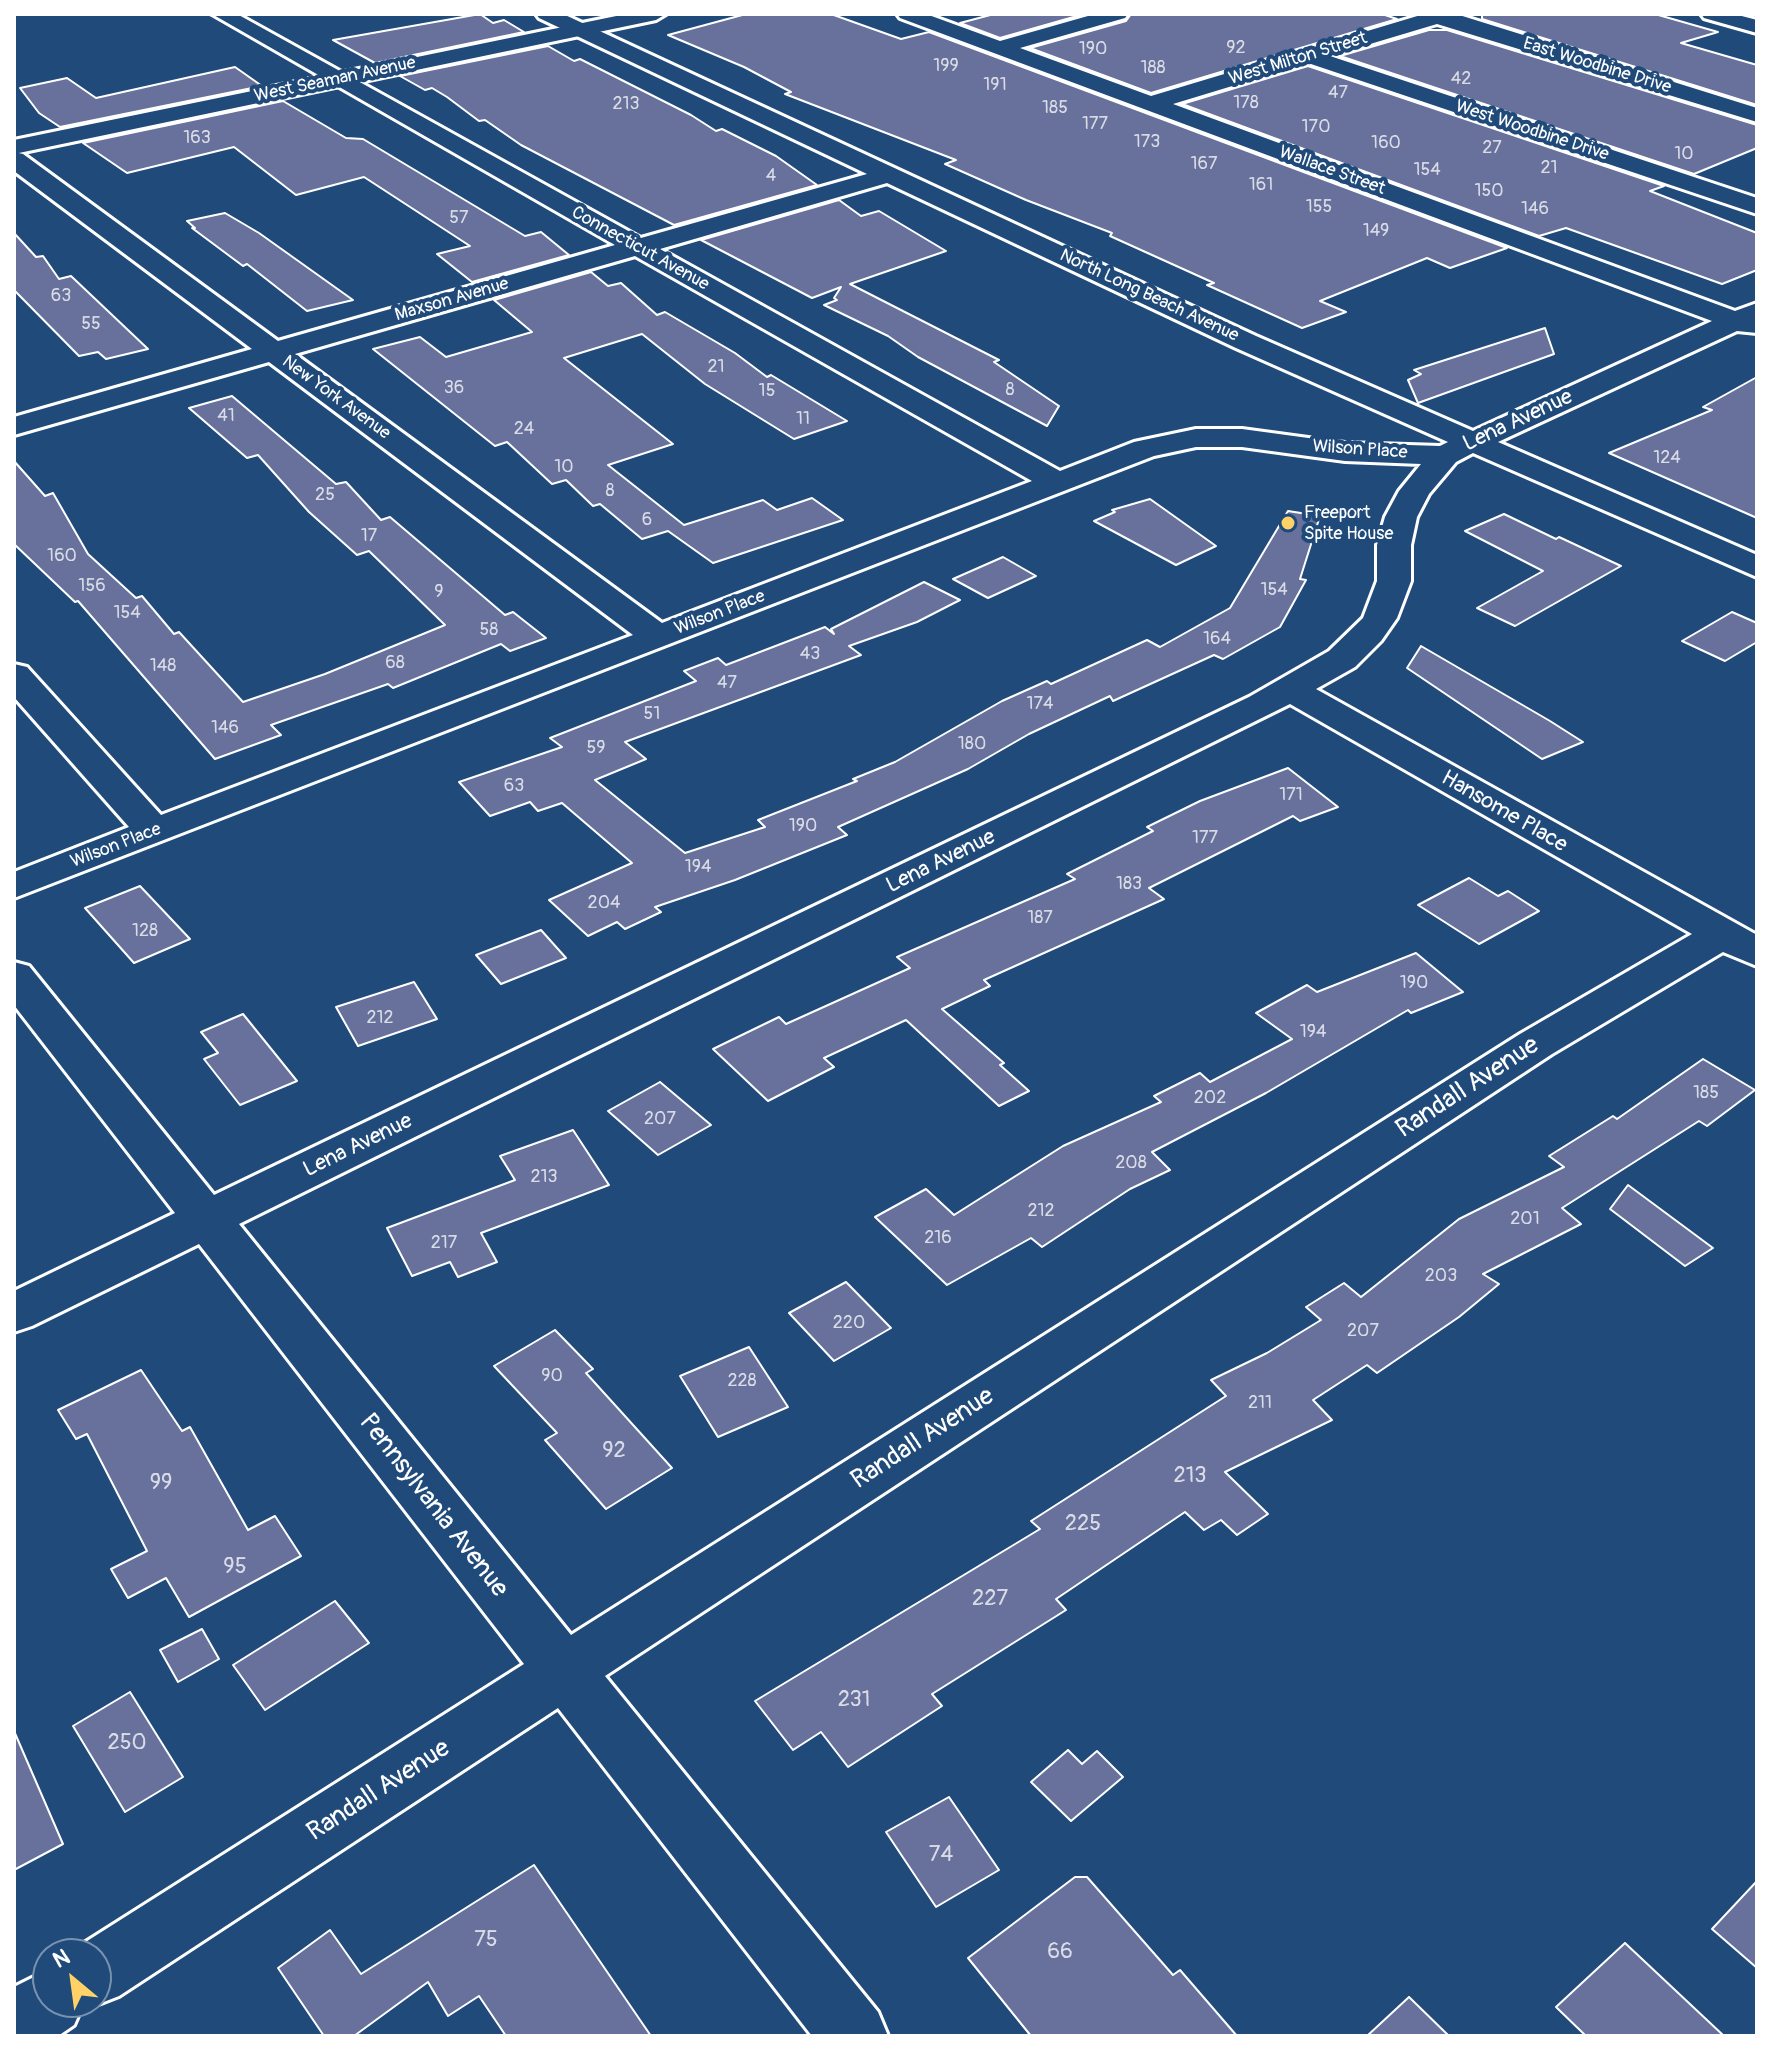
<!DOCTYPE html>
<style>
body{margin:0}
#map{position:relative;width:1771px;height:2050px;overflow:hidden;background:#1f4a7a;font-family:Pangolin,sans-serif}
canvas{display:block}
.frame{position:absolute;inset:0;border:16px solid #fff;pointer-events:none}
.north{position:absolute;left:32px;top:1938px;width:80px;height:80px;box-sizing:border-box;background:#1f4a7a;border:2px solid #7992af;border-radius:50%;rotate:331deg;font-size:22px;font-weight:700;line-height:32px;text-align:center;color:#fff}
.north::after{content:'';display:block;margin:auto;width:28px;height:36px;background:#ffd166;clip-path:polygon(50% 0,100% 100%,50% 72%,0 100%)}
</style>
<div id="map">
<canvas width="1771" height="2050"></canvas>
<div class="frame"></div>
<div class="north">N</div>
</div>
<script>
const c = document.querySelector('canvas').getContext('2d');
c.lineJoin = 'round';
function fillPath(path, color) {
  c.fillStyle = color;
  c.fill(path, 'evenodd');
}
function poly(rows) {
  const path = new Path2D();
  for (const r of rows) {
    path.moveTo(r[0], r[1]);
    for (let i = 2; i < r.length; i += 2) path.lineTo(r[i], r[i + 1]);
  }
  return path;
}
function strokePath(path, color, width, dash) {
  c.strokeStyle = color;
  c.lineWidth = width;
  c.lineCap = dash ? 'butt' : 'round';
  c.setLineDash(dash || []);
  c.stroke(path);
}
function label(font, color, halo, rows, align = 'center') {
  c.font = font + ' Pangolin,sans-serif';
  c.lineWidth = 8;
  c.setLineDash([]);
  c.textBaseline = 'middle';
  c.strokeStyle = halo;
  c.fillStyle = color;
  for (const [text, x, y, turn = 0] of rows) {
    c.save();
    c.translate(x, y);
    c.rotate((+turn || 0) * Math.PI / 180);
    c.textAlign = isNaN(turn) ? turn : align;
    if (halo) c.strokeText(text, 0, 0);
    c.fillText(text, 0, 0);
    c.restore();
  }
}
const building = poly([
 [480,14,493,23,504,20,524,32,375,63,333,40,480,14],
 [746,14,831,14,901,39,929,32,1507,248,1450,268,1427,258,1320,301,1346,312,1302,328,1207,285,1214,283,1110,236,1112,233,1026,200,945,164,956,160,785,94,791,92,744,67,668,35,746,14],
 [994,14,1084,14,1000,38,960,23,994,14],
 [1131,14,1382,14,1397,19,1151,93,1030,48,1126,21,1131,14],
 [1482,14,1655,14,1718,32,1681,43,1757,65,1757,105,1482,19,1482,14],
 [1429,30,1447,30,1757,125,1757,148,1694,174,1340,56,1429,30],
 [548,46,574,61,580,59,691,115,716,131,722,129,776,156,817,185,674,225,521,145,485,120,479,121,447,97,432,88,425,90,400,76,548,46],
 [1308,66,1664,186,1650,191,1757,233,1757,270,1722,284,1566,228,1539,236,1182,104,1308,66],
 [235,67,262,86,60,127,39,113,20,88,67,78,96,98,235,67],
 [283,101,346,138,363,139,525,236,541,232,569,255,472,282,437,254,470,246,364,177,296,195,234,147,127,173,83,143,283,101],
 [839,200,861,216,879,211,946,251,850,284,999,360,994,362,1059,406,1047,426,918,357,888,336,824,305,837,300,834,298,841,287,812,298,701,240,839,200],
 [225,213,259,233,353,300,307,311,247,264,243,266,192,228,195,228,187,221,225,213],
 [14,233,36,257,43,256,59,279,71,276,148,349,106,359,98,352,79,356,14,290,14,233],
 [591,272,608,286,621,283,657,315,665,312,735,353,767,377,771,375,847,421,794,439,705,384,642,334,564,358,673,444,608,465,684,525,763,500,777,510,812,498,843,520,713,563,668,531,642,539,600,504,593,506,566,480,552,484,507,442,495,446,373,349,420,337,446,357,532,332,494,300,591,272],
 [1545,328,1554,354,1418,403,1408,380,1421,374,1414,370,1545,328],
 [1757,377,1757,518,1609,453,1712,410,1703,407,1757,377],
 [232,396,336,484,346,482,381,520,390,517,505,615,513,612,546,638,510,651,501,644,393,688,388,684,271,725,281,735,215,759,78,601,75,602,14,544,14,461,45,496,53,493,88,554,136,598,142,596,174,634,179,632,243,702,325,674,445,625,369,551,357,555,309,512,258,455,247,458,189,408,232,396],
 [1150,499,1216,546,1176,565,1094,521,1115,512,1112,510,1150,499],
 [1288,511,1320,516,1300,579,1306,580,1280,627,1223,659,1214,655,1113,701,1110,696,1029,734,968,769,838,827,847,835,735,880,655,907,661,912,625,929,617,922,588,936,549,900,632,863,562,803,538,811,530,802,490,816,459,782,562,747,550,738,696,681,684,671,718,658,726,665,825,627,834,634,831,629,924,582,960,600,917,622,849,646,861,655,625,742,646,759,595,780,685,853,765,827,758,820,857,781,853,779,895,762,1002,701,1047,681,1051,684,1147,640,1160,647,1230,608,1288,511],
 [1504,514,1556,539,1559,537,1621,566,1515,626,1477,608,1543,571,1465,531,1504,514],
 [1003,557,1036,576,988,598,953,579,1003,557],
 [1732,612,1757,623,1757,642,1725,661,1682,641,1732,612],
 [1421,646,1550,721,1583,742,1542,759,1407,668,1421,646],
 [1288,768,1338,807,1300,821,1293,816,1149,888,1164,899,984,980,990,986,942,1009,1004,1063,1000,1065,1029,1091,999,1106,906,1020,824,1058,834,1067,768,1101,713,1049,779,1017,786,1024,910,968,897,957,1075,879,1067,874,1153,831,1147,827,1200,801,1288,768],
 [1469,878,1498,896,1508,891,1539,911,1479,944,1418,905,1469,878],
 [140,886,190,939,134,963,85,908,140,886],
 [541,930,566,958,501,984,476,955,541,930],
 [1416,953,1463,992,1411,1013,1408,1010,1266,1093,1152,1152,1170,1170,1130,1189,1042,1247,1031,1238,947,1285,875,1217,926,1189,954,1215,1063,1146,1161,1102,1154,1096,1200,1073,1210,1082,1292,1039,1256,1013,1307,985,1317,992,1416,953],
 [414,982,437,1019,358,1046,336,1007,414,982],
 [243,1014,297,1081,240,1105,204,1059,218,1053,201,1032,243,1014],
 [1703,1059,1755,1090,1707,1126,1699,1121,1562,1208,1581,1224,1483,1274,1499,1284,1459,1317,1377,1373,1367,1365,1313,1400,1332,1420,1225,1472,1268,1514,1237,1535,1221,1520,1204,1530,1185,1512,1056,1599,1066,1610,932,1694,942,1706,848,1767,821,1732,793,1750,755,1701,1040,1529,1031,1521,1226,1396,1211,1380,1267,1353,1321,1320,1306,1307,1344,1283,1361,1297,1459,1219,1564,1167,1549,1156,1613,1116,1617,1119,1703,1059],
 [660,1082,711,1125,658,1155,608,1111,660,1082],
 [573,1130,609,1185,481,1233,497,1262,458,1277,450,1262,412,1276,387,1228,515,1180,500,1156,573,1130],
 [1628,1185,1713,1248,1685,1266,1610,1209,1628,1185],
 [846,1282,891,1328,834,1361,789,1313,846,1282],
 [555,1330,593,1369,586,1373,672,1468,606,1509,545,1440,557,1433,494,1366,555,1330],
 [749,1347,788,1407,718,1437,680,1376,749,1347],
 [141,1370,182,1431,190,1427,248,1530,275,1516,301,1556,189,1617,166,1578,128,1598,111,1569,147,1551,87,1434,76,1439,58,1410,141,1370],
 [335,1601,369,1643,265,1710,233,1665,335,1601],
 [202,1629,219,1659,178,1682,160,1650,202,1629],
 [130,1692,183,1777,125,1812,73,1726,130,1692],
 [14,1731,63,1844,14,1870,14,1731],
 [1068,1750,1082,1764,1097,1751,1123,1777,1071,1821,1031,1782,1068,1750],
 [949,1797,999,1870,936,1907,886,1832,949,1797],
 [534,1865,651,2036,506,2036,479,1996,448,2016,428,1982,354,2036,324,2036,278,1968,330,1930,361,1974,534,1865],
 [1075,1877,1087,1877,1173,1975,1180,1970,1237,2036,1031,2036,968,1958,1075,1877],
 [1757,1881,1757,1968,1712,1929,1757,1881],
 [1625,1943,1724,2036,1586,2036,1556,2007,1625,1943],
 [1409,1997,1449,2036,1367,2036,1409,1997]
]);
const minor = poly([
 [212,14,237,14,641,238,867,174,539,18,536,14,563,14,1256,336,1473,431,1712,321,900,18,897,14,926,14,1000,41,1095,14,1128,14,1125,18,1020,48,1151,96,1424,14,1456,14,1757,108,1757,122,1437,24,1330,56,1757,198,1757,214,1308,63,1173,104,1735,311,1757,303,1757,333,1737,331,1498,442,1757,555,1757,577,1473,453,1456,462,1429,494,1417,517,1411,545,1411,581,1397,618,1381,641,1355,667,1316,689,1757,935,1757,966,1723,952,1552,1054,605,1676,878,2012,888,2036,812,2036,558,1708,119,1996,96,2005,88,2002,96,2002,96,1954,71,1954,73,1950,524,1664,199,1244,32,1326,14,1332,14,1291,175,1213,14,1005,14,962,29,966,214,1195,1249,697,1329,651,1363,618,1377,581,1377,545,1385,517,1399,491,1421,464,1345,461,1242,447,1196,447,1154,456,14,898,14,872,129,827,14,697,14,664,27,667,161,815,633,635,269,362,14,435,14,417,252,349,14,171,14,152,23,154,278,341,615,245,212,14],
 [887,183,1236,348,1448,442,1440,446,1345,443,1242,429,1196,429,1134,442,1060,471,660,249,887,183],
 [635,256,1032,481,662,623,295,354,635,256],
 [1290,704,1692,934,1520,1034,571,1635,239,1224,1290,704],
 [1701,14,1734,14,1757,20,1757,33,1704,18,1701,14],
 [48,1970,48,2002,84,2002,74,2025,58,2036,14,2036,14,1987,48,1970]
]);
const major = poly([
 [626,14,666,14,656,20,14,154,14,140,626,14]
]);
const markers = [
 [1288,523,8,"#ffd166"]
];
const numberNames = [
 ["92",1236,48],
 ["190",1093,49],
 ["199",946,66],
 ["188",1153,68],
 ["42",1461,79],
 ["191",995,85],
 ["47",1338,93],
 ["178",1246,103],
 ["213",626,104],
 ["185",1055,108],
 ["177",1095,124],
 ["170",1316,127],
 ["163",197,138],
 ["173",1147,142],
 ["160",1386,143],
 ["27",1492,148],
 ["10",1684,154],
 ["167",1204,164],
 ["21",1549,168],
 ["154",1427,170],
 ["4",771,176],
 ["161",1261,185],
 ["150",1489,191],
 ["155",1319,207],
 ["146",1535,209],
 ["57",459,218],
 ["149",1376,231],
 ["63",61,296],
 ["55",91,324],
 ["21",716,367],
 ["36",454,388],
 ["8",1010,390],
 ["15",767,391],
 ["41",226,416],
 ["11",803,419],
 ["24",524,429],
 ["124",1667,458],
 ["10",564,467],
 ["8",610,491],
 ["25",325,495],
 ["6",647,520],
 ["17",369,536],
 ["160",62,556],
 ["156",92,586],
 ["154",1274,590],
 ["9",439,592],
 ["154",127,613],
 ["58",489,630],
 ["164",1217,639],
 ["43",810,654],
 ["68",395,663],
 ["148",163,666],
 ["47",727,683],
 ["174",1040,704],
 ["51",652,714],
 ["146",225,728],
 ["180",972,744],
 ["59",596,748],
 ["63",514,786],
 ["171",1291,795],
 ["190",803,826],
 ["177",1205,838],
 ["194",698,867],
 ["183",1129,884],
 ["204",604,903],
 ["187",1040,918],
 ["128",145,931],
 ["190",1414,983],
 ["212",380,1018],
 ["194",1313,1032],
 ["185",1706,1093],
 ["202",1210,1098],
 ["207",660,1119],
 ["208",1131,1163],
 ["213",544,1177],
 ["212",1041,1211],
 ["201",1525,1219],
 ["216",938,1238],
 ["217",444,1243],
 ["203",1441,1276],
 ["220",849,1323],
 ["207",1363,1331],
 ["90",552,1376],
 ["228",742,1381],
 ["211",1260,1403]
];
const farStreetnames = [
 ["West Milton Street",1298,59,-17],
 ["East Woodbine Drive",1597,66,17],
 ["West Seaman Avenue",335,80,-12],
 ["West Woodbine Drive",1532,131,18],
 ["Wallace Street",1332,171,20],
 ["Connecticut Avenue",640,249,29],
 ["North Long Beach Avenue",1149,296,25],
 ["Maxson Avenue",452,300,-16],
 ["New York Avenue",336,398,36],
 ["Wilson Place",1360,450,4],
 ["Wilson Place",720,613,-21],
 ["Wilson Place",116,846,-21]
];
const farPoinames = [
 ["Freeport",1304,513],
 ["Spite House",1304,534]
];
const streetNames = [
 ["Lena Avenue",1518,421,-25],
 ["Hansome Place",1504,812,30],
 ["Lena Avenue",941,862,-26],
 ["Lena Avenue",358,1146,-26]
];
const nearNumbernames = [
 ["92",614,1451],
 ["213",1190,1476],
 ["99",161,1483],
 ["225",1083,1524],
 ["95",235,1567],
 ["227",990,1599],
 ["231",854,1700],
 ["250",127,1743],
 ["74",941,1855],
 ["75",486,1940],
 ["66",1060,1952]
];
const nearStreetnames = [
 ["Randall Avenue",1468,1088,-33],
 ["Randall Avenue",923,1439,-33],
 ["Pennsylvania Avenue",433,1506,52],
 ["Randall Avenue",379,1791,-33]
];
fillPath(building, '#67719b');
strokePath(building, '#fff', 2);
strokePath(minor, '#fff', 6);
strokePath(major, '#fff', 6);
fillPath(minor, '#1f4a7a');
fillPath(major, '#1f4a7a');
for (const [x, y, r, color] of markers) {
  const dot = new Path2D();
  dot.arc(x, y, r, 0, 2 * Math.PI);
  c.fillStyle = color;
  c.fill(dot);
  strokePath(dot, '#1f4a7a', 3);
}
label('18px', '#d9dce6', null, numberNames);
label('18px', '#fff', '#1f4a7a', farStreetnames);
label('18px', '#fff', '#1f4a7a', farPoinames, 'left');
label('22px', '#fff', '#1f4a7a', streetNames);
label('22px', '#d9dce6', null, nearNumbernames);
label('26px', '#fff', '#1f4a7a', nearStreetnames);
</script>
